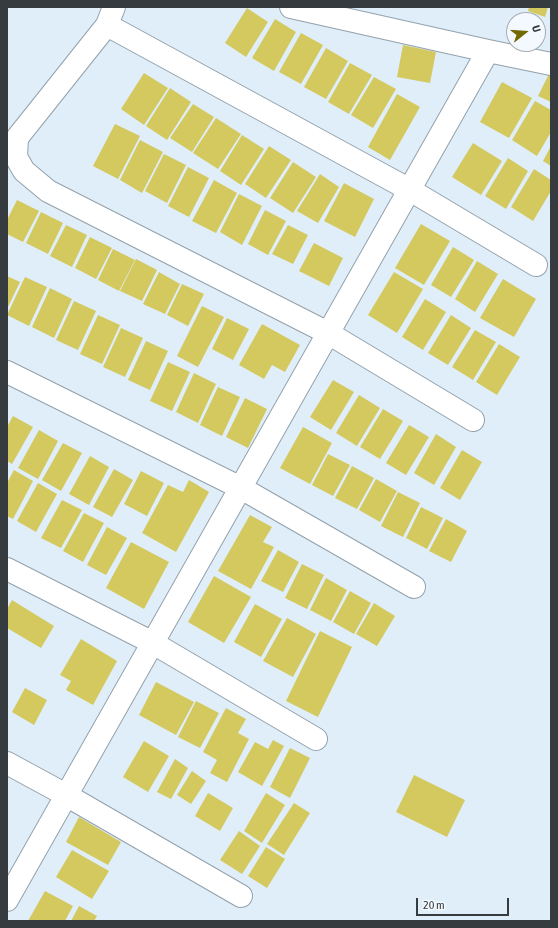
<!DOCTYPE html>
<style>
body{margin:0}
#map{position:relative;width:558px;height:928px;overflow:hidden;background:#dfeef9;font-family:"Asap Condensed",sans-serif}
canvas{display:block}
.frame{position:absolute;inset:0;border:8px solid #353b3f;pointer-events:none}
.north{position:absolute;left:506px;top:12px;width:40px;height:40px;box-sizing:border-box;background:#f3f9fe;border:1px solid #a7adb2;border-radius:50%;rotate:73deg;font-size:11px;font-weight:700;line-height:16px;text-align:center;color:#353b3f}
.north::after{content:'';display:block;margin:auto;width:14px;height:18px;background:#726900;clip-path:polygon(50% 0,100% 100%,50% 72%,0 100%)}
.scale{position:absolute;left:416px;top:898px;width:93px;height:18px;box-sizing:border-box;border:2px solid #353b3f;border-top:0;padding-left:5px;font-size:12px;line-height:14px;white-space:nowrap;color:#353b3f;-webkit-text-stroke:3px #f3f9fe;paint-order:stroke}
</style>
<div id="map">
<canvas width="558" height="928"></canvas>
<div class="frame"></div>
<div class="north">U</div>
<div class="scale">20 m</div>
</div>
<script>
const c = document.querySelector('canvas').getContext('2d');
c.lineJoin = 'round';
function fillPath(path, color) {
  c.fillStyle = color;
  c.fill(path, 'evenodd');
}
function poly(rows) {
  const path = new Path2D();
  for (const r of rows) {
    path.moveTo(r[0], r[1]);
    for (let i = 2; i < r.length; i += 2) path.lineTo(r[i], r[i + 1]);
  }
  return path;
}
function strokePath(path, color, width, dash) {
  c.strokeStyle = color;
  c.lineWidth = width;
  c.lineCap = dash ? 'butt' : 'round';
  c.setLineDash(dash || []);
  c.stroke(path);
}
const building = poly([
 [529,7,548,7,545,17,528,11],
 [247,8,268,22,246,57,225,43],
 [275,19,296,32,274,71,252,58],
 [301,33,323,45,301,84,279,72],
 [403,45,436,52,430,83,397,77],
 [326,48,348,61,326,99,304,87],
 [350,63,372,75,349,114,328,102],
 [550,72,551,73,551,102,538,96],
 [144,73,168,88,144,125,121,109],
 [374,77,396,89,373,128,351,115],
 [502,82,532,98,509,138,480,122],
 [170,88,191,102,167,140,146,126],
 [397,94,420,107,390,160,368,147],
 [535,101,551,110,551,132,537,156,512,140],
 [193,104,214,117,192,152,170,138],
 [216,118,241,134,218,169,193,153],
 [115,124,140,136,118,179,93,166],
 [242,135,264,149,241,185,220,171],
 [140,140,163,152,142,193,120,180],
 [473,143,502,161,481,195,452,177],
 [269,146,291,160,266,198,245,184],
 [551,146,551,166,543,161],
 [164,154,186,165,167,203,145,191],
 [508,158,528,171,506,209,485,196],
 [293,162,316,177,293,213,270,198],
 [188,167,209,178,189,217,168,206],
 [534,169,551,180,551,191,533,221,511,207],
 [320,174,339,187,318,223,297,211],
 [214,180,237,193,216,233,192,221],
 [344,183,374,199,355,237,324,221],
 [239,194,262,206,242,245,220,232],
 [17,200,39,211,23,242,7,234,7,220],
 [265,210,286,221,268,255,248,244],
 [41,212,63,223,48,254,26,243],
 [421,224,450,241,424,285,395,268],
 [66,225,87,235,72,267,50,256],
 [288,225,308,235,293,264,272,254],
 [90,237,112,248,96,279,75,268],
 [314,243,343,258,329,286,299,271],
 [453,247,474,260,451,297,431,285],
 [113,249,135,260,119,291,98,280],
 [136,259,157,270,142,301,120,291],
 [477,261,498,274,475,312,455,299],
 [159,272,180,284,165,314,143,304],
 [394,272,423,289,397,333,368,315],
 [7,276,20,282,7,309],
 [25,277,47,287,29,326,7,315],
 [503,279,536,299,514,337,480,318],
 [182,284,204,294,188,326,167,315],
 [50,288,72,299,54,338,32,327],
 [425,299,446,312,423,350,402,337],
 [74,301,96,311,78,350,56,340],
 [202,306,224,317,198,367,177,356],
 [98,315,120,325,102,364,80,354],
 [451,315,471,328,448,365,428,353],
 [227,318,249,329,233,360,212,349],
 [262,324,300,345,285,372,272,365,264,379,239,365],
 [121,328,143,338,125,377,103,367],
 [475,330,496,342,473,380,452,367],
 [146,341,168,351,150,390,128,380],
 [499,344,520,357,497,395,476,382],
 [168,362,190,372,172,411,150,401],
 [194,373,216,384,198,423,176,412],
 [333,380,354,392,331,430,310,417],
 [218,387,240,397,222,436,200,425],
 [359,395,380,408,357,446,336,433],
 [245,398,267,409,248,448,226,437],
 [383,409,403,421,380,459,360,447],
 [13,416,33,427,12,464,7,461,7,427],
 [409,425,429,437,406,475,386,463],
 [303,427,332,443,310,484,280,468],
 [39,430,58,441,38,479,18,468],
 [436,434,456,447,434,485,414,473],
 [63,443,82,453,61,491,42,480],
 [462,450,482,462,460,500,440,488],
 [328,454,350,465,333,496,312,485],
 [90,456,109,467,89,505,69,494],
 [352,466,374,478,357,509,335,498],
 [114,469,133,480,112,517,93,507],
 [14,470,33,481,13,519,7,516,7,483],
 [141,471,164,483,147,516,124,504],
 [376,479,397,491,380,522,359,510],
 [189,480,209,492,176,552,142,533,168,485,183,492],
 [38,483,57,494,36,532,17,521],
 [398,492,420,503,403,537,381,526],
 [62,500,82,510,61,548,41,538],
 [421,507,443,518,427,549,406,538],
 [84,513,104,523,83,562,63,551],
 [250,515,272,527,263,542,274,547,251,589,218,571],
 [446,519,467,531,451,562,429,551],
 [107,527,127,538,106,575,87,565],
 [131,542,169,562,144,609,106,588],
 [278,550,299,562,283,592,261,581],
 [302,564,324,575,307,609,285,598],
 [214,576,251,597,224,643,188,622],
 [326,578,347,590,331,621,310,610],
 [350,591,371,603,354,634,333,622],
 [12,600,54,626,41,648,7,628,7,609],
 [374,603,395,616,377,646,356,634],
 [255,604,282,619,261,657,234,642],
 [287,618,316,634,293,677,263,661],
 [320,631,352,647,318,717,286,701],
 [81,639,117,661,93,705,66,690,71,681,60,675],
 [156,682,194,702,176,735,139,715],
 [25,688,47,700,34,725,12,712],
 [196,701,219,713,200,748,178,737],
 [226,708,246,719,238,733,249,739,227,782,210,773,217,760,203,752],
 [273,740,284,746,262,786,238,772,255,742,268,749],
 [144,741,169,756,148,792,123,777],
 [290,748,310,758,290,798,270,787],
 [175,759,188,768,171,799,157,792],
 [192,771,206,781,191,804,177,795],
 [414,775,465,800,447,837,396,812],
 [208,793,233,808,220,831,195,816],
 [266,793,285,805,262,843,244,831],
 [294,803,310,813,284,855,267,844],
 [79,817,121,842,108,865,66,842],
 [239,831,260,846,242,874,220,860],
 [266,847,285,859,267,888,248,876],
 [72,850,109,871,92,899,56,877],
 [45,891,73,906,65,921,28,921],
 [79,906,97,916,94,921,71,921]
]);
const minor = poly([
 [291,7,488,51,551,64],
 [107,25,114,7],
 [7,372,241,488,414,587],
 [473,420,328,333,48,191,24,171,16,157,17,138,107,25,410,190,536,265],
 [7,569,153,643,316,739],
 [7,763,66,795,241,896],
 [7,900,488,51]
]);
fillPath(building, '#d4c95f');
strokePath(minor, '#93a1ab', 24);
strokePath(minor, '#fff', 22);
</script>
